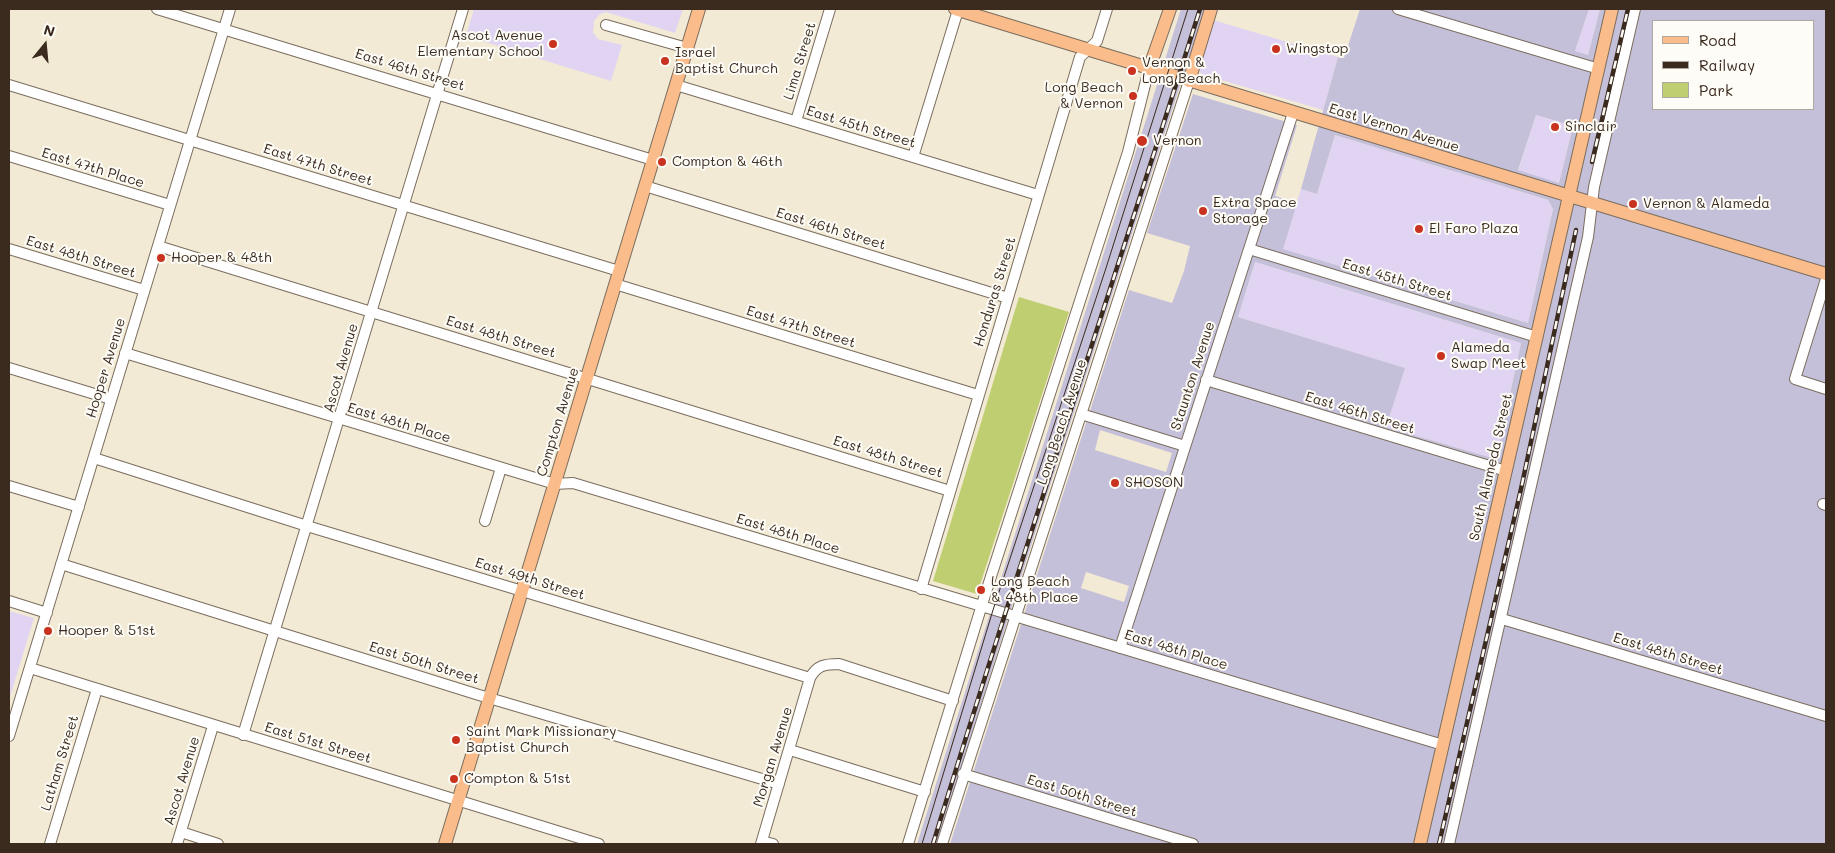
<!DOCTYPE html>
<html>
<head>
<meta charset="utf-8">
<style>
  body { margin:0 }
  #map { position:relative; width:1835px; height:853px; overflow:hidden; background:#f2ead4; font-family:Mali,sans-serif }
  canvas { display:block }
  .frame { position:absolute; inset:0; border:10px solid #3b2a1e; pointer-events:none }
  .legend { position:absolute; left:1652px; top:20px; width:162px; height:90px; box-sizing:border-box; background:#fdfcf7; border:1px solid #afa8a0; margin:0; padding:6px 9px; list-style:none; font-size:15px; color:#3b2a1e }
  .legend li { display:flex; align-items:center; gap:10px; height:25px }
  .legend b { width:25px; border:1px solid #afa8a0 }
  .north { position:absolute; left:20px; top:20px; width:50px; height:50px; -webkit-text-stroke:4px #fdfcf7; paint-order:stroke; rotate:17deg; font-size:14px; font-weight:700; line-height:20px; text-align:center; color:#3b2a1e }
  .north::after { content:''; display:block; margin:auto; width:18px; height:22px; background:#3b2a1e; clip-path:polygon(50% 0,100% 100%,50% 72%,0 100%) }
</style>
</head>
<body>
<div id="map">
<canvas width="1835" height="853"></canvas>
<div class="frame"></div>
<ul class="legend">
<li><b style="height:6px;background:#f9bc8a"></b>Road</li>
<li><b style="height:6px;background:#3b2a1e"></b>Railway</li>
<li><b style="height:14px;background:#bece70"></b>Park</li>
</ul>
<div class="north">N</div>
</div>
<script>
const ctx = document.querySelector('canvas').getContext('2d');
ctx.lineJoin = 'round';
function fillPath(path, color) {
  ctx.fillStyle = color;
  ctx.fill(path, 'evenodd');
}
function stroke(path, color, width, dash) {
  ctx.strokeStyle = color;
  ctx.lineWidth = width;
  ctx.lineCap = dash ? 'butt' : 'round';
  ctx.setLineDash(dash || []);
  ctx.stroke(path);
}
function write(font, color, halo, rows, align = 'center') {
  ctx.font = font + ' Mali,sans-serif';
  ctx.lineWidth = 4;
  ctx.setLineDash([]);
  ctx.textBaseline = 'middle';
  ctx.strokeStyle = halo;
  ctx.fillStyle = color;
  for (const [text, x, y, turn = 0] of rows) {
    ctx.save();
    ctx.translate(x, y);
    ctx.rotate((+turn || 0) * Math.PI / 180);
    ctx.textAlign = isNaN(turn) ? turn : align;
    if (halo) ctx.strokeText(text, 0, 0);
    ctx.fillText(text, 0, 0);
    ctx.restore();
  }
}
const built = new Path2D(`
  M 474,9 L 683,9 L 675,33 L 606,12 L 600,14 L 594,21 L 593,32 L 598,39 L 622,45 L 611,81 L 466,36 Z
  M 1589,9 L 1600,9 L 1588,55 L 1575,51 Z
  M 1213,20 L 1338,57 L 1323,110 L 1201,74 L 1198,67 Z
  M 1536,115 L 1573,126 L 1559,183 L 1518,171 Z
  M 1335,135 L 1548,200 L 1553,209 L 1528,323 L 1282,249 L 1301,189 L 1317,194 Z
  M 1255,262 L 1521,343 L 1496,459 L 1386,427 L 1404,368 L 1238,317 Z
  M 9,611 L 34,618 L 9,700 Z`);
const industrial = new Path2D(`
  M 1181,9 L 1205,9 L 1046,498 L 937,844 L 917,844 Z
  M 1360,9 L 1589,9 L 1575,51 L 1588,55 L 1600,9 L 1826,9 L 1826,844 L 950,844 L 1129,290 L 1172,303 L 1184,271 L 1190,246 L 1147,233 L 1193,94 L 1297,125 L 1275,196 L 1297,203 L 1283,249 L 1528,323 L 1553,209 L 1548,200 L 1335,135 L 1317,194 L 1301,189 L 1338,57 L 1344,58 ZM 1654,21 L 1814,21 L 1814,109 L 1654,109 ZM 1536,115 L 1573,126 L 1559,183 L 1518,170 ZM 1255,262 L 1521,343 L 1496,459 L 1386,427 L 1405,368 L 1238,317 ZM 1100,430 L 1172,453 L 1166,472 L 1095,450 ZM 1086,572 L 1129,586 L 1124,602 L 1081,588 Z`);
const green = new Path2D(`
  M 1019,297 L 1069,312 L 977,594 L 933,581 Z`);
const minor = new Path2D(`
  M 157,9 L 653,160
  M 1398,9 L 1599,69
  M 606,25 L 687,48
  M 9,85 L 619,271
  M 676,85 L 1038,195
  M 796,121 L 830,9
  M 9,156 L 170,205
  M 913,157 L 958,10
  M 645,186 L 1008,298
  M 158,246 L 950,491
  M 9,249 L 144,290
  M 1249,249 L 1537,337
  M 1826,279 L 1795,379 L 1826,389
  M 615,284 L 978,395
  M 125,353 L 555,484 L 573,483 L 1443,745
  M 9,368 L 111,399
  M 1206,380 L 1506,471
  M 1081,414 L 1185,446
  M 94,458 L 307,526 L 810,678 C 817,665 825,664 839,664 L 953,701
  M 9,486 L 79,507
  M 1823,504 L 1826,505
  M 485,521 L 501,468
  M 61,564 L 479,695 L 779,784
  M 921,589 L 1080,57 L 1097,41 L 1107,9
  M 9,601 L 47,613
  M 1502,619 L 1826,716
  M 1120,648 L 1293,113
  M 30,668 L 599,844
  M 243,735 L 463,9
  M 9,736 L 230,9
  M 790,750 L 925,792
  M 963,774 L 1193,844
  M 181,832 L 218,844
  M 762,841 L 773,844
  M 50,844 L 97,689
  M 177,844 L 213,726
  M 761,844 L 810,678
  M 908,844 L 985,595 L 1128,152 L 1149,69
  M 942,844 L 1189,81
  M 1449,844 L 1588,237 L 1594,187 L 1635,9`);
const major = new Path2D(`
  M 955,9 L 1826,274
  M 1149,69 L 1170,9
  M 1189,81 L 1211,9
  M 445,844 L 699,9
  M 1420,844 L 1612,9`);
const tram = new Path2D(`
  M 922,844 L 993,610 L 1106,268 L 1188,9`);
const rail = new Path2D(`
  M 1592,162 L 1628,9
  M 933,844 C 1018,565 1112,288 1200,9
  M 1439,844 L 1521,489 L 1576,230`);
const markers = [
  [553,44,5,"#c8321e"],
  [1276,49,5,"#c8321e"],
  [665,61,5,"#c8321e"],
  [1132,71,5,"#c8321e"],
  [1133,96,5,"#c8321e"],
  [1555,127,5,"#c8321e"],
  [1142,141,6,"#c8321e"],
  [662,162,5,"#c8321e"],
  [1633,204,5,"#c8321e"],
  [1203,211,5,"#c8321e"],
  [1419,229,5,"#c8321e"],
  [161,258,5,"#c8321e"],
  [1441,356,5,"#c8321e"],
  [1115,483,5,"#c8321e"],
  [981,590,5,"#c8321e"],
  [48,631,5,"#c8321e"],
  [456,740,5,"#c8321e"],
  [454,779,5,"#c8321e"]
];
const poiNames = [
  ["Ascot Avenue",543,36,"right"],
  ["Elementary School",543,52,"right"],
  ["Wingstop",1286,49],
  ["Israel",675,53],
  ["Baptist Church",675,69],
  ["Vernon &",1142,63],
  ["Long Beach",1142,79],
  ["Long Beach",1123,88,"right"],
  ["& Vernon",1123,104,"right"],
  ["Sinclair",1565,127],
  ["Vernon",1153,141],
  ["Compton & 46th",672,162],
  ["Extra Space",1213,203],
  ["Storage",1213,219],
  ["Vernon & Alameda",1643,204],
  ["El Faro Plaza",1429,229],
  ["Hooper & 48th",171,258],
  ["Alameda",1451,348],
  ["Swap Meet",1451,364],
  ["SHOSON",1125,483],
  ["Long Beach",991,582],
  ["& 48th Place",991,598],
  ["Hooper & 51st",58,631],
  ["Saint Mark Missionary",466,732],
  ["Baptist Church",466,748],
  ["Compton & 51st",464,779]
];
const streetNames = [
  ["Lima Street",800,61,-73],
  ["East 46th Street",410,70,17],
  ["East 45th Street",861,127,17],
  ["East Vernon Avenue",1394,128,17],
  ["East 47th Street",318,165,17],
  ["East 47th Place",93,168,17],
  ["East 46th Street",831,229,17],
  ["East 48th Street",81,257,17],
  ["East 45th Street",1397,280,17],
  ["Honduras Street",995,292,-73],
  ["East 47th Street",801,327,17],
  ["East 48th Street",501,337,17],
  ["Hooper Avenue",106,368,-73],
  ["Ascot Avenue",341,368,-74],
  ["Staunton Avenue",1193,376,-72],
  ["East 46th Street",1360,413,17],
  ["Compton Avenue",558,422,-73],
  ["Long Beach Avenue",1062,422,-72],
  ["East 48th Place",399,423,17],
  ["East 48th Street",888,457,17],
  ["South Alameda Street",1491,467,-77],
  ["East 48th Place",788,534,17],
  ["East 49th Street",530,579,17],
  ["East 48th Place",1176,650,17],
  ["East 48th Street",1668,654,17],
  ["East 50th Street",424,663,17],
  ["East 51st Street",318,743,17],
  ["Morgan Avenue",773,757,-73],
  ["Latham Street",60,763,-73],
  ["Ascot Avenue",182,781,-73],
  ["East 50th Street",1082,796,17]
];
fillPath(built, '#e1d4f3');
fillPath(industrial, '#c5c0da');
fillPath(green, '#bece70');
stroke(minor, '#7b6d5e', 12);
stroke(major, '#7b6d5e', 14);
stroke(minor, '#fff', 10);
stroke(major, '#f9bc8a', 12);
stroke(tram, '#3b2a1e', 1);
stroke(rail, '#3b2a1e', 4.5);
stroke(rail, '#fdfcf7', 2.5, [8]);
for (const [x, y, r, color] of markers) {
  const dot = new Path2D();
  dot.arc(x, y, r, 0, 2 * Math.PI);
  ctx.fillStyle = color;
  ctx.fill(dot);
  stroke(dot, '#fdfcf7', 2);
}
write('14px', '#3b2a1e', '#fdfcf7', poiNames, 'left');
write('14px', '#3b2a1e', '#fdfcf7', streetNames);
</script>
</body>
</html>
